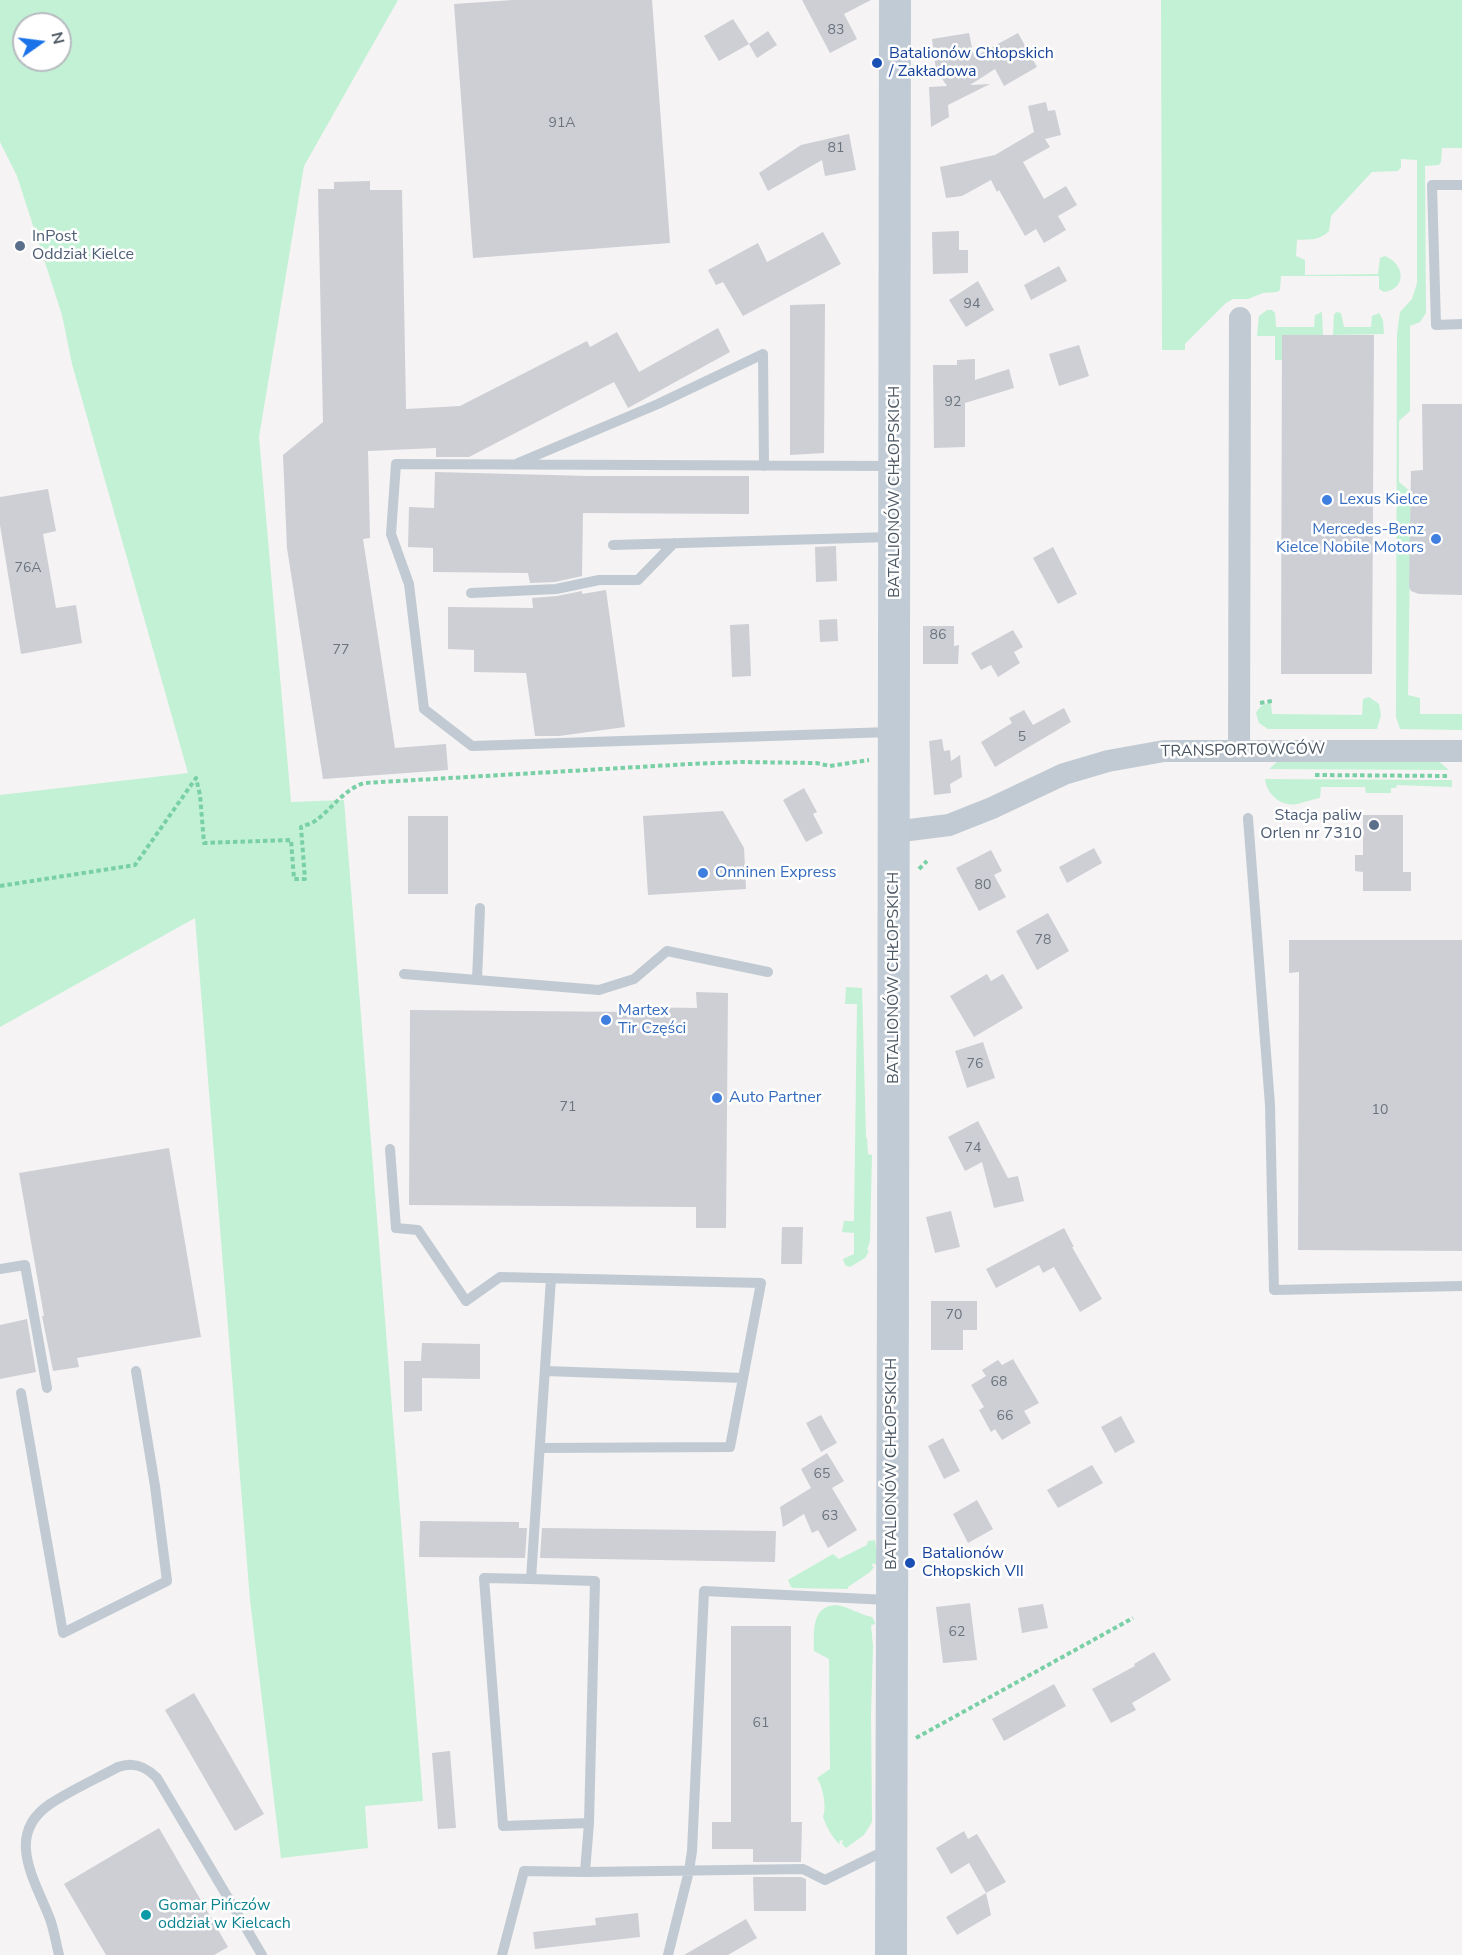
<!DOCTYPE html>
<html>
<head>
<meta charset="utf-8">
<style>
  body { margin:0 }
  #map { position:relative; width:1462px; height:1955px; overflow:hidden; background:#f5f3f3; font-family:"Nunito Sans",sans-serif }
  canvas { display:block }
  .north { position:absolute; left:12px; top:12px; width:60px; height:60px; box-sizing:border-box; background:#fff; border:2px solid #b7bbc0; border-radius:50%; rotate:76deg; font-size:16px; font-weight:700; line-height:24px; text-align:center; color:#4a5661 }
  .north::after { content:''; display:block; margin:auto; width:21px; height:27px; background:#1a73e8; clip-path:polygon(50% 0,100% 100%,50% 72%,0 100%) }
</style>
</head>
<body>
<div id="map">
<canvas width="1462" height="1955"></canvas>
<div class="north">N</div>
</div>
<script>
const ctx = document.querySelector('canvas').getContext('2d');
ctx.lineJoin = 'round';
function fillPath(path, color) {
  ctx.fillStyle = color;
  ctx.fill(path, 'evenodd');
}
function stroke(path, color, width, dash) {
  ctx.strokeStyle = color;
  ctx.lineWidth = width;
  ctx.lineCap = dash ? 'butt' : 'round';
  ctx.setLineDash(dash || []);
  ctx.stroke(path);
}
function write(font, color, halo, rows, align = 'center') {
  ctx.font = font + ' "Nunito Sans",sans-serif';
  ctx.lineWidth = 5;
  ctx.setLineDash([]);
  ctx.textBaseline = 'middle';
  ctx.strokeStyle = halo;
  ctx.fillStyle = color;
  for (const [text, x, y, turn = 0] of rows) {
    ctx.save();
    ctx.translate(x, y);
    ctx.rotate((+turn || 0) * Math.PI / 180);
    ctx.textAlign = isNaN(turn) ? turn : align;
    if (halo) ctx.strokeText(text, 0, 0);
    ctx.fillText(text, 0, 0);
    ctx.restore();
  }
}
const green = new Path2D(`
  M 0,0 L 398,0 L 304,166 L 259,437 L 291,802 L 344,800 L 423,1801 L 365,1806 L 368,1848 L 281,1858 L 250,1600 L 195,918 L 0,1027 L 0,795 L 188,773 L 72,364 L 62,315 L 17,176 L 0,142 ZM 24,24 L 60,24 L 60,60 L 24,60 Z
  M 1161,0 L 1462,0 L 1462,148 L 1442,148 L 1441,162 L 1439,165 L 1425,166 L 1426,313 L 1420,322 L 1410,326 L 1410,411 L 1399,421 L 1399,482 L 1411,492 L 1408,695 L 1420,698 L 1420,714 L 1462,714 L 1462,730 L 1400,729 L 1396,717 L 1397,334 L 1400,312 L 1412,299 L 1417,283 L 1417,160 L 1401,159 L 1401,167 L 1398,171 L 1372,172 L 1331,216 L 1329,231 C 1319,241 1310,239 1297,240 L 1296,256 L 1305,260 L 1305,275 L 1378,274 L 1380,258 L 1385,256 C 1405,264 1407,289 1384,292 L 1379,289 L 1379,276 L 1281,276 L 1280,290 L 1277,292 L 1263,293 L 1248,299 L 1233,299 L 1226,303 L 1185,344 L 1185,350 L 1162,350 Z
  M 1267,310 L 1272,310 L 1275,313 L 1276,327 L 1314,327 L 1315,315 L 1322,312 L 1323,335 L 1282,360 L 1275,360 L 1275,336 L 1257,336 L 1259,316 Z
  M 1336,312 L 1341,313 L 1344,327 L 1371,327 L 1372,316 L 1379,313 L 1383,320 L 1384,334 L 1333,335 L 1334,315 Z
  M 1369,697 L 1379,704 L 1381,715 L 1377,729 L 1268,729 L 1259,723 L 1256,713 C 1260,706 1263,704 1271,703 L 1272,714 L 1362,715 L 1363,699 Z
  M 1437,760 L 1449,770 L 1269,769 L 1278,761 Z
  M 1265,779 L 1452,780 L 1452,787 L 1397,785 L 1396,788 L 1391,788 L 1391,793 L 1366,793 L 1365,787 L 1321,787 L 1320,798 C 1313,799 1308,801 1301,803 C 1284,809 1267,796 1265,779 Z
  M 846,987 L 862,988 L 866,1137 L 867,1138 L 868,1154 L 872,1155 L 870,1241 L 867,1250 L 869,1251 L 865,1258 L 850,1267 L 845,1265 L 843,1259 L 854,1254 L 854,1233 L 842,1232 L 844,1221 L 854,1221 L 857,1004 L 845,1004 Z
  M 875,1540 L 876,1547 L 879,1550 L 878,1564 L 876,1565 L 873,1563 L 872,1566 L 874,1567 L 870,1572 L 848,1587 L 848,1589 L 794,1588 L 791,1587 L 788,1580 L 833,1554 L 839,1559 L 867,1545 L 868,1541 Z
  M 836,1605 C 849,1607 859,1614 872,1617 L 875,1622 L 875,1624 L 871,1625 L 873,1646 L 871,1715 L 872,1822 L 864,1835 L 846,1848 L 842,1844 L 843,1840 L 839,1841 L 840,1845 C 832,1837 827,1828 823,1817 C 827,1807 823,1787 817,1778 L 830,1769 L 829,1659 L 814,1651 C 814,1632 811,1606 836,1605 Z`);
const building = new Path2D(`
  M 513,0 L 652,0 L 670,243 L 473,258 L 454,4 Z
  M 802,0 L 871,0 L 844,14 L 857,39 L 830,53 Z
  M 733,19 L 749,44 L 719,61 L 704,36 Z
  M 768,31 L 777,45 L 757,58 L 749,44 Z
  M 969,33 L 974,57 L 1018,33 L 1037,67 L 1004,86 L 995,69 L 970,85 L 990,84 L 948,105 L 949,117 L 931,127 L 929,87 L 947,86 L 936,70 L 932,39 Z
  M 1046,102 L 1048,111 L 1055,110 L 1061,135 L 1045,139 L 1050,147 L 1023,162 L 1044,199 L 1066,186 L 1077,205 L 1058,216 L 1066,230 L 1044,243 L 1036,229 L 1025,236 L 999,190 L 997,192 L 991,180 L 962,196 L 946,198 L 940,167 L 995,155 L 1034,132 L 1028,106 Z
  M 849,134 L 856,170 L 825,176 L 822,160 L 768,191 L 759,173 L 801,145 Z
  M 370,181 L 370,190 L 402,190 L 406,409 L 460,406 L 587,341 L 590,347 L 617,332 L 639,372 L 718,328 L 730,352 L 628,408 L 614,382 L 469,457 L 436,457 L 436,448 L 368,451 L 370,538 L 363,539 L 395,748 L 446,744 L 448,770 L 323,779 L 287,548 L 283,455 L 323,422 L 318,189 L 334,189 L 334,182 Z
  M 959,231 L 959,250 L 968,250 L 968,273 L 933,274 L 932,232 Z
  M 823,232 L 841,264 L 743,316 L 723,282 L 716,285 L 708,270 L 758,243 L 767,262 Z
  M 1059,266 L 1067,281 L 1031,300 L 1024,285 Z
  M 978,281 L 994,310 L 966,327 L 949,300 Z
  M 825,304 L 824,453 L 790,455 L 790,305 Z
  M 1282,335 L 1374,335 L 1372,674 L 1281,674 Z
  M 1079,345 L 1089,376 L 1059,386 L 1049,354 Z
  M 975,359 L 975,380 L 1009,369 L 1014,388 L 965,403 L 965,447 L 934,448 L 933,365 L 957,365 L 957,360 Z
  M 1422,404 L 1462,404 L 1462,595 L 1419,594 L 1411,591 L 1409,587 L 1411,471 L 1423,470 Z
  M 435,472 L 589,476 L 749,476 L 749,514 L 583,513 L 582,576 L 555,582 L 530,583 L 528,573 L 433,572 L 433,548 L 408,547 L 409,507 L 434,508 Z
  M 48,489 L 56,531 L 43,534 L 56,608 L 76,605 L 82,643 L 21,654 L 0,525 L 0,497 Z
  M 836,546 L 837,581 L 816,582 L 815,547 Z
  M 1053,547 L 1077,594 L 1058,604 L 1033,558 Z
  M 606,590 L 625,727 L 559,736 L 535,736 L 526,673 L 474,672 L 474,650 L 448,649 L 448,607 L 533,608 L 532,598 L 557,596 L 582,591 L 582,594 Z
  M 837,619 L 838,641 L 820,642 L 819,620 Z
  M 749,624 L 751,676 L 732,677 L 730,625 Z
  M 923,626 L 954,626 L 954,646 L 959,645 L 958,664 L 923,664 Z
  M 1013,630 L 1023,647 L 1014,652 L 1020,663 L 998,677 L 991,665 L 981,670 L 971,653 Z
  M 1064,708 L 1071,722 L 995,767 L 981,742 L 1012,723 L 1009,718 L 1024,710 L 1033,725 Z
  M 942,739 L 944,751 L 950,750 L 951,761 L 960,755 L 962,777 L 950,784 L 951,793 L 934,795 L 929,741 Z
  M 804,788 L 817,812 L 813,814 L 823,833 L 806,842 L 783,800 Z
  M 723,811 L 744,848 L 746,889 L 648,895 L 643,816 Z
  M 1363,815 L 1403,815 L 1403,872 L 1411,872 L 1411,891 L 1363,891 L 1363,872 L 1355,871 L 1355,855 L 1363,855 Z
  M 408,816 L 448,816 L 448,894 L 408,894 Z
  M 1094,848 L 1102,863 L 1067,883 L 1059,867 Z
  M 991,850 L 1002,871 L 994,875 L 1006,897 L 979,911 L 956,868 Z
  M 1048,913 L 1069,951 L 1037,970 L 1016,931 Z
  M 1289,940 L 1462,940 L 1462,1251 L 1298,1250 L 1299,972 L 1289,973 Z
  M 987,974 L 991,981 L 1003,974 L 1023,1008 L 974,1037 L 950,996 Z
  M 696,992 L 728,993 L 726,1228 L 696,1228 L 696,1207 L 409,1205 L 410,1010 L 632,1012 L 632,1007 L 697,1008 Z
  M 983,1042 L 995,1078 L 967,1088 L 955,1051 Z
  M 978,1121 L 1008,1178 L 1018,1176 L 1024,1201 L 994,1208 L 982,1162 L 965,1171 L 948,1137 Z
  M 169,1148 L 201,1337 L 77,1358 L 79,1367 L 53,1371 L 42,1316 L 44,1316 L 19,1173 Z
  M 951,1211 L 960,1247 L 935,1253 L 926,1217 Z
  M 782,1227 L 803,1227 L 802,1264 L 781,1264 Z
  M 1064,1228 L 1074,1247 L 1072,1247 L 1102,1299 L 1080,1312 L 1054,1267 L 1043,1273 L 1039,1265 L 996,1288 L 986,1269 Z
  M 931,1301 L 977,1301 L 977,1330 L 963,1330 L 963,1350 L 931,1350 Z
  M 27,1319 L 36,1372 L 0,1379 L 0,1325 Z
  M 422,1343 L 480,1344 L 480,1379 L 422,1378 L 422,1411 L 404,1412 L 404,1361 L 421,1361 Z
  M 1013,1359 L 1039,1403 L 1024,1411 L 1031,1423 L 1002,1440 L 995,1429 L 991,1432 L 979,1410 L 984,1407 L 971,1385 L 986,1376 L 982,1370 L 998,1360 L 1002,1365 Z
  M 821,1415 L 837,1443 L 821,1452 L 806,1423 Z
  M 1121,1416 L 1135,1442 L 1115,1453 L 1101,1427 Z
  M 943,1438 L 960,1471 L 944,1479 L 928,1446 Z
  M 827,1453 L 844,1481 L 832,1488 L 857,1530 L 828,1548 L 818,1530 L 812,1533 L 804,1514 L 783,1527 L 780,1507 L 811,1488 L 801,1469 Z
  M 1092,1465 L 1103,1483 L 1058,1508 L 1047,1490 Z
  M 977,1500 L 993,1529 L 968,1543 L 953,1514 Z
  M 420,1521 L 519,1522 L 519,1528 L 527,1528 L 525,1558 L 419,1557 Z
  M 542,1528 L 776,1531 L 775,1562 L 540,1558 Z
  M 970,1603 L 977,1660 L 943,1663 L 936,1607 Z
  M 1043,1604 L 1048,1628 L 1022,1633 L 1018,1608 Z
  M 731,1626 L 791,1626 L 791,1822 L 802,1822 L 801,1862 L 753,1862 L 753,1849 L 712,1849 L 712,1822 L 731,1822 Z
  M 1154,1652 L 1171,1680 L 1132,1703 L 1136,1710 L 1111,1723 L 1092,1689 L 1135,1666 L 1134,1664 Z
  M 1054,1684 L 1066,1706 L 1004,1741 L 992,1719 Z
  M 194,1693 L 264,1814 L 235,1831 L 165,1710 Z
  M 450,1751 L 456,1828 L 438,1829 L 432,1753 Z
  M 159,1828 L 228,1947 L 214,1955 L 106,1955 L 64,1884 Z
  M 964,1831 L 968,1839 L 977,1834 L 1006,1882 L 986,1893 L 969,1863 L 951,1874 L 936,1848 Z
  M 753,1877 L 801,1877 L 806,1879 L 806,1911 L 754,1911 Z
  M 986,1893 L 991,1915 L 957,1935 L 946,1917 Z
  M 638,1913 L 640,1937 L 535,1949 L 533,1932 L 596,1925 L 595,1918 Z
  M 746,1919 L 757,1938 L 728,1955 L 684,1955 Z`);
const path = new Path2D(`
  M 1260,703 L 1272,701
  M 1315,775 L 1449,776
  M 919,869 L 927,861
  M 0,886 L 135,865 L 196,778 L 200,795 L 204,843 L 291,840 L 294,879 L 305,879 L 301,827 C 305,825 311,824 315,821 C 332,809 343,790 364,783 L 690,764 L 742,762 L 816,763 L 830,766 L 869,760
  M 916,1738 L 1133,1618`);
const lane = new Path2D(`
  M 1462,185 L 1432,185 L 1436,325 L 1462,324
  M 518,463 L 658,404 L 763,354 L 764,466
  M 613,545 L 891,537
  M 471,593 L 556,589 L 599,580 L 638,580 L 674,543
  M 890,732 L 472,746 L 424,709 L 409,584 L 391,534 L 396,464 L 892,466
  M 1248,818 L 1270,1105 L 1274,1290 L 1462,1286
  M 404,974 L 599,990 L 634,979 L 667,951 L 768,972
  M 477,980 L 480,908
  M 390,1149 L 396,1228 L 418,1230 L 466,1301 L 500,1277 L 761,1283 L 730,1447 L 540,1448
  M 0,1269 L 25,1265 L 47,1388
  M 545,1371 L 743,1378
  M 21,1393 L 63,1633 L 167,1581 L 155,1486 L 136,1371
  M 531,1579 L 484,1578 L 503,1826 L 589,1823 L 595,1581 L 531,1579 L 551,1278
  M 589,1823 L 585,1872 L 803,1869 L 825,1880 L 876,1855 L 888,1854
  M 59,1955 C 56,1943 54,1930 50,1919 C 35,1880 4,1835 50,1804 C 71,1790 96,1779 118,1767 C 134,1761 146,1767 157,1778 L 262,1955
  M 502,1955 L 524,1871 L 585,1872
  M 668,1955 L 689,1871 L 692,1851 L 704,1591 L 888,1600`);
const street = new Path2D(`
  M 1239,750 L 1240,318
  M 894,832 L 949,825 L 992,808 L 1064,774 L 1108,761 L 1164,751 L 1462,751`);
const secondary = new Path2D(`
  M 891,1955 L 893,1288 L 895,0`);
const markers = [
  [877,63,6,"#1a4fb4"],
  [20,246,6,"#5c6f8a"],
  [1327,500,6,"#3f7fe0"],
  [1436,539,6,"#3f7fe0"],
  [1374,825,6,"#5c6f8a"],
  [703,873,6,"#3f7fe0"],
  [606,1020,6,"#3f7fe0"],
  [717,1098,6,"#3f7fe0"],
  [910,1563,6,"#1a4fb4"],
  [146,1915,6,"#0f9aa8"]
];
const numberNames = [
  ["83",836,31],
  ["91A",562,124],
  ["81",836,149],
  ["94",972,305],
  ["92",953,403],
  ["76A",28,569],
  ["86",938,636],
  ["77",341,651],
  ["5",1022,738],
  ["80",983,886],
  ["78",1043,941],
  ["76",975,1065],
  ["71",568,1108],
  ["10",1380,1111],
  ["74",973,1149],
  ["70",954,1316],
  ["68",999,1383],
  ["66",1005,1417],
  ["65",822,1475],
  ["63",830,1517],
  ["62",957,1633],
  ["61",761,1724]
];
const transitNames = [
  ["Batalionów Chłopskich",889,54],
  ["/ Zakładowa",889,72],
  ["Batalionów",922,1554],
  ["Chłopskich VII",922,1572]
];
const serviceNames = [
  ["InPost",32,237],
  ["Oddział Kielce",32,255],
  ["Stacja paliw",1362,816,"right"],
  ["Orlen nr 7310",1362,834,"right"]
];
const streetNames = [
  ["BATALIONÓW CHŁOPSKICH",895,492,-90],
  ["TRANSPORTOWCÓW",1243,751,-1],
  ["BATALIONÓW CHŁOPSKICH",894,978,-90],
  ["BATALIONÓW CHŁOPSKICH",892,1464,-90]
];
const shopNames = [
  ["Lexus Kielce",1339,500],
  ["Mercedes-Benz",1424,530,"right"],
  ["Kielce Nobile Motors",1424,548,"right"],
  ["Onninen Express",715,873],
  ["Martex",618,1011],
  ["Tir Części",618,1029],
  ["Auto Partner",729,1098]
];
const cultureNames = [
  ["Gomar Pińczów",158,1906],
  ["oddział w Kielcach",158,1924]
];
fillPath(green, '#c3f1d5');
fillPath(building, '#cdcfd5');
stroke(path, '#7ad0a6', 4, [4.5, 3]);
stroke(lane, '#c1cad2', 10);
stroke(street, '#c1cad2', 22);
stroke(secondary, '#c1cbd6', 32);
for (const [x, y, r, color] of markers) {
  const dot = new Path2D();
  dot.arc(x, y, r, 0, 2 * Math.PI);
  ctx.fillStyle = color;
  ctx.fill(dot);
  stroke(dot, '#fff', 2);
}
write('14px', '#6b747e', null, numberNames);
write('16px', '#164399', '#fff', transitNames, 'left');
write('16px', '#4e5e75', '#fff', serviceNames, 'left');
write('16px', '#4a5661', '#fff', streetNames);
write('16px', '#366cbe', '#fff', shopNames, 'left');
write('16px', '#0d838f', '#fff', cultureNames, 'left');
</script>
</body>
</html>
